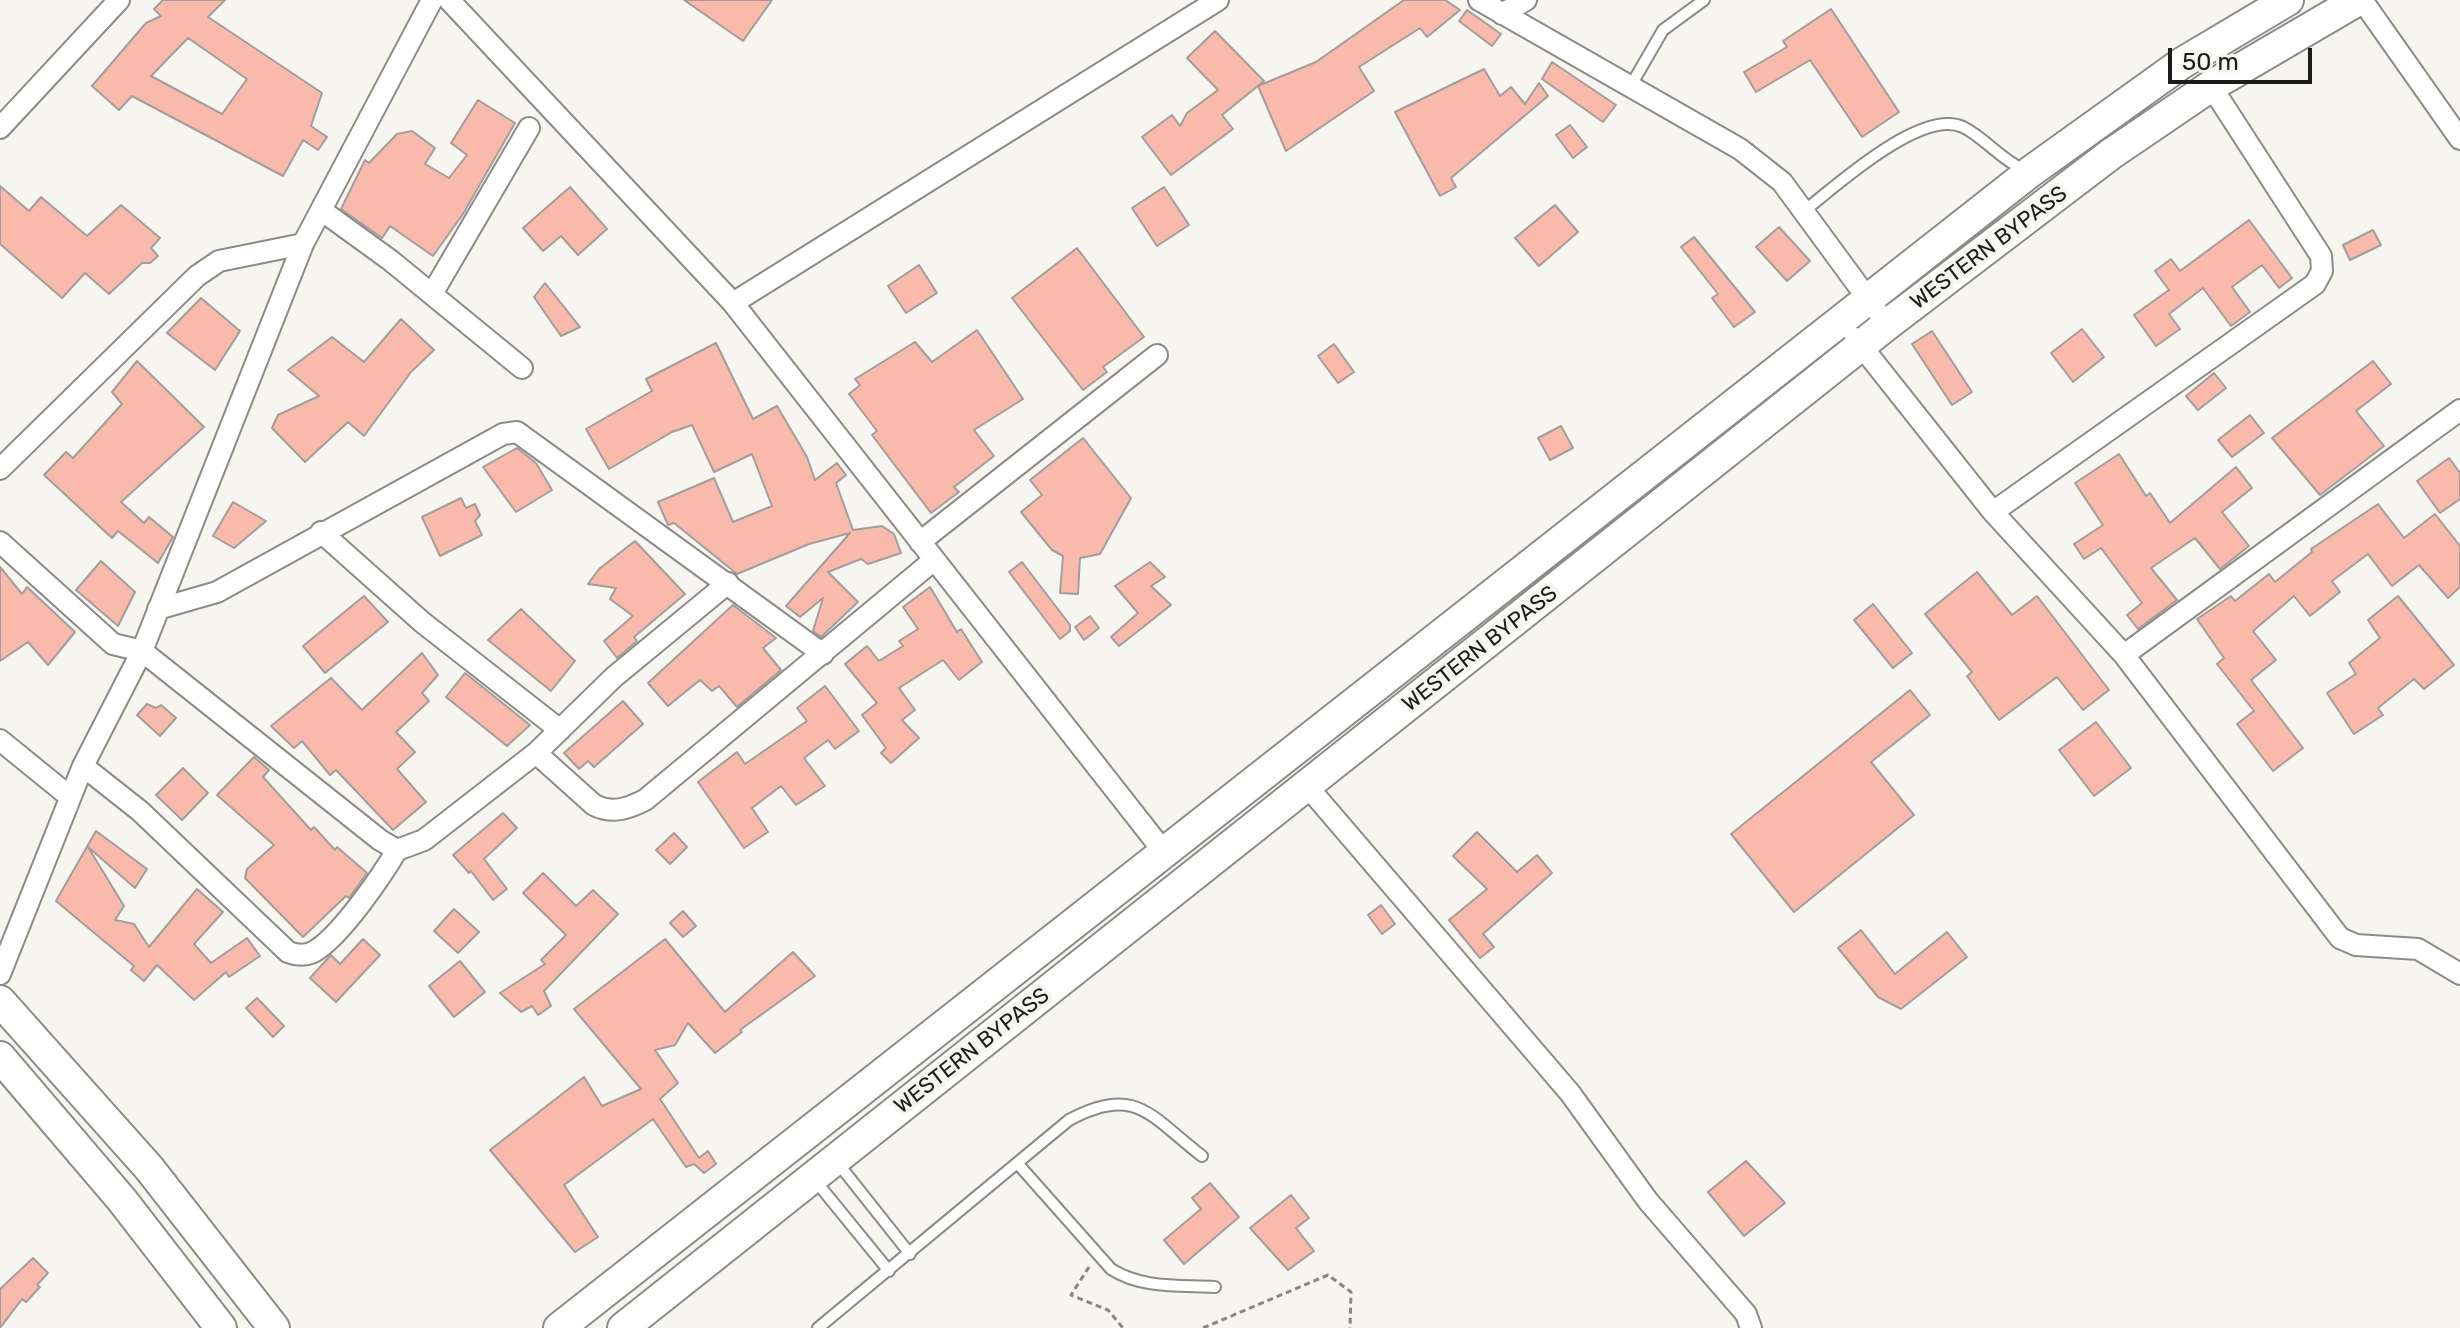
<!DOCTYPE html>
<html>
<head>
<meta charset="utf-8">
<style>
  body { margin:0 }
  #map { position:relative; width:2460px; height:1328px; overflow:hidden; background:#f7f5f0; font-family:Rubik,sans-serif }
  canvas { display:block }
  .scale { position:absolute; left:2168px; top:48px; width:144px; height:36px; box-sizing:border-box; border:4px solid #1c1c1a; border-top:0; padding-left:10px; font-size:24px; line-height:28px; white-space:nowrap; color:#1c1c1a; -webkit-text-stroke:6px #f7f5f0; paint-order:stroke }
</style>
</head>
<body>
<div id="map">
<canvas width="2460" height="1328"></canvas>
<div class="scale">50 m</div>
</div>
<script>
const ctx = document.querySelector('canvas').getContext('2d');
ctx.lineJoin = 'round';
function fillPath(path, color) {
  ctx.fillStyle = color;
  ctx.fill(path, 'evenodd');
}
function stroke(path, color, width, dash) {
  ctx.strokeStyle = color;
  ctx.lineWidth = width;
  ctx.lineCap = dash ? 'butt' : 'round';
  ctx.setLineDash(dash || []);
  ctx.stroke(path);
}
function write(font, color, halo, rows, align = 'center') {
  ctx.font = font + ' Rubik,sans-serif';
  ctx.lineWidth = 8;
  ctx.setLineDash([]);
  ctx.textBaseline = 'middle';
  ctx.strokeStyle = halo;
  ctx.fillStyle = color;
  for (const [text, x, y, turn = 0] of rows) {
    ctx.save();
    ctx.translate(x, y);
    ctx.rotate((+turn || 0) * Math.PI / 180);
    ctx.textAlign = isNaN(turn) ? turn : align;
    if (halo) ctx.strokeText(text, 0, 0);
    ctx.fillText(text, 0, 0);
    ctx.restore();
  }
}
const building = new Path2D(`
  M 163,0 L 225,0 L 208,17 L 322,93 L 311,126 L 327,137 L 318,150 L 303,140 L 283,176 L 132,96 L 119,110 L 92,86 L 146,23 L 161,16 L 154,9 ZM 188,38 L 247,79 L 222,114 L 151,76 Z
  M 684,0 L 772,0 L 743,41 Z
  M 1404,0 L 1445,0 L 1460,10 L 1427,37 L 1420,28 L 1359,67 L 1374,91 L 1286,151 L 1258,86 L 1316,62 Z
  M 1831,9 L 1899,112 L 1862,137 L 1810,60 L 1756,92 L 1744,72 L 1787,47 L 1783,41 Z
  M 1467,10 L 1501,34 L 1492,46 L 1459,21 Z
  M 1215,31 L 1264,81 L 1222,115 L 1233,129 L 1171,175 L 1142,137 L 1172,115 L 1180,126 L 1187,113 L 1218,90 L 1187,58 Z
  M 1552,62 L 1616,105 L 1603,122 L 1542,79 Z
  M 1484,69 L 1500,96 L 1511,87 L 1525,104 L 1539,83 L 1548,96 L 1451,178 L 1456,187 L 1440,196 L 1395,112 Z
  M 478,100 L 515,123 L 463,214 L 433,256 L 390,226 L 382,238 L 341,209 L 365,160 L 369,163 L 397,134 L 412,131 L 435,148 L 425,164 L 449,178 L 467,155 L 451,143 Z
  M 1570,125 L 1587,147 L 1573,158 L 1556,135 Z
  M 0,186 L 29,211 L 41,197 L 87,236 L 121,205 L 160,238 L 151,248 L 158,256 L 150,263 L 142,263 L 109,294 L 85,273 L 62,298 L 0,244 Z
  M 570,187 L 607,229 L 578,255 L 561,236 L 543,251 L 523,228 Z
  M 1164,187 L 1189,225 L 1157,246 L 1132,208 Z
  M 1555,205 L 1578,232 L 1539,266 L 1515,238 Z
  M 2249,220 L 2292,278 L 2279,288 L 2262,265 L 2232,287 L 2250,312 L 2231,326 L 2203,288 L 2169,314 L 2180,329 L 2156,346 L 2134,315 L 2169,290 L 2155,271 L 2171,259 L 2180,271 Z
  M 1779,227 L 1810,261 L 1787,281 L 1756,247 Z
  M 2373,230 L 2381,245 L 2350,260 L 2343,245 Z
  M 1694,237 L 1755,312 L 1734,327 L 1712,298 L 1718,294 L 1681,247 Z
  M 1077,248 L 1144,337 L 1103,367 L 1107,372 L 1083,390 L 1012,298 Z
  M 919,265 L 937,293 L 906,313 L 888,286 Z
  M 545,283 L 580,327 L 561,336 L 534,297 Z
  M 201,298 L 240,331 L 215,370 L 167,333 Z
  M 401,319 L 434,350 L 411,372 L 364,436 L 348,422 L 305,462 L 272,428 L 278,415 L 319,396 L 288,370 L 332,337 L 364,362 Z
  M 2082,329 L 2104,357 L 2073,382 L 2051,353 Z
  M 977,330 L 1023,399 L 974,430 L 994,456 L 954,487 L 959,492 L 931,513 L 872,435 L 877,431 L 849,394 L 860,385 L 855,379 L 915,342 L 932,362 Z
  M 1932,331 L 1972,392 L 1952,405 L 1912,344 Z
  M 716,343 L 753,419 L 777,406 L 807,457 L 815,480 L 837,463 L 846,475 L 836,483 L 853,530 L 882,526 L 894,534 L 901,553 L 868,564 L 861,559 L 828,572 L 858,602 L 821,637 L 813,631 L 823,598 L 800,617 L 786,606 L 850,533 L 809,544 L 737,574 L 674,523 L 668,525 L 658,502 L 714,478 L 733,522 L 772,506 L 752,454 L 714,472 L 692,425 L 672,432 L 609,469 L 586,429 L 652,391 L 646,379 Z
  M 1334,344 L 1354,372 L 1338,383 L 1318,356 Z
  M 137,361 L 204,427 L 121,502 L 144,523 L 149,517 L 173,537 L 158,563 L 118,531 L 112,538 L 44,475 L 66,452 L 73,458 L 122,404 L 112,392 Z
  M 2373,361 L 2391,384 L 2356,411 L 2384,446 L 2320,495 L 2272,438 Z
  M 2214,373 L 2226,388 L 2198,410 L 2186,396 Z
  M 2250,415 L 2264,433 L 2232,457 L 2218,440 Z
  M 1561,426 L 1573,448 L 1550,460 L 1538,438 Z
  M 1083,438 L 1131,498 L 1100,554 L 1080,558 L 1078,594 L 1060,593 L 1063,556 L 1052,550 L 1021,512 L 1042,495 L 1030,480 Z
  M 517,448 L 536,463 L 552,490 L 516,512 L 483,467 Z
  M 2119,454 L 2146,496 L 2150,493 L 2170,523 L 2236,467 L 2252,488 L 2222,512 L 2249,546 L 2220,569 L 2195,538 L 2151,568 L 2177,600 L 2138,629 L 2127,615 L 2142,603 L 2101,548 L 2084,559 L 2074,544 L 2103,525 L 2075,483 Z
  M 2449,458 L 2460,473 L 2460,499 L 2440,513 L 2417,481 Z
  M 461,498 L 466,508 L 475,504 L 480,515 L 475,521 L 482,535 L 440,556 L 422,517 Z
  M 233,502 L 266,521 L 234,548 L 213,536 Z
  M 2378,504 L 2404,538 L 2435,514 L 2460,546 L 2460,587 L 2448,598 L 2419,565 L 2392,586 L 2368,554 L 2332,581 L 2340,592 L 2310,616 L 2294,596 L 2253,631 L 2276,660 L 2251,680 L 2303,748 L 2273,771 L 2237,724 L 2254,711 L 2217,664 L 2224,658 L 2197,619 L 2231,596 L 2235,601 L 2269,574 L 2275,582 L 2312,552 L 2311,549 Z
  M 635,541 L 685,594 L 634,637 L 637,641 L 617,658 L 604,641 L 633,616 L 610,599 L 616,588 L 588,584 L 599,569 Z
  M 101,561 L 135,592 L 118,626 L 76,590 Z
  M 1022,562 L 1070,625 L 1070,631 L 1060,639 L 1009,572 Z
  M 1150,562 L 1165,577 L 1151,586 L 1171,605 L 1119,646 L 1111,637 L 1138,613 L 1115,586 Z
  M 0,567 L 22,594 L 27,587 L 75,632 L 48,665 L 28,642 L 0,661 Z
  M 1977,572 L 2012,615 L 2037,596 L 2109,690 L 2083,710 L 2057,677 L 1999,720 L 1967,676 L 1972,672 L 1925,614 Z
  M 930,587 L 957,632 L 961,629 L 982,662 L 959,680 L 943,660 L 899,688 L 915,710 L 902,720 L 919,738 L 891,763 L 881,753 L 886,748 L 862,715 L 877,703 L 845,664 L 867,646 L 879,661 L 903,646 L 899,641 L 918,629 L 903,607 Z
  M 364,596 L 388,622 L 325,673 L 303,646 Z
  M 2398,596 L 2454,665 L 2424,689 L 2414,679 L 2378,708 L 2383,715 L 2354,734 L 2327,693 L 2356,674 L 2349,663 L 2380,638 L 2368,620 Z
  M 1873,604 L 1912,653 L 1893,668 L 1854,620 Z
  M 733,605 L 776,638 L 763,648 L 781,670 L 737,707 L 719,686 L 712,691 L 700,680 L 668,706 L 648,683 Z
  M 521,609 L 575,661 L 551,691 L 488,640 Z
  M 1090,616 L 1099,628 L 1084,640 L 1075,627 Z
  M 422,653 L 438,675 L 422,693 L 429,701 L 396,732 L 415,752 L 397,769 L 426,802 L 393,830 L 336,770 L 330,775 L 302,741 L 294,748 L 271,726 L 331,678 L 362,710 Z
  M 465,673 L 530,725 L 507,746 L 446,697 Z
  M 825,686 L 859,731 L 835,749 L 828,740 L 804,758 L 825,786 L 796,805 L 781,786 L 752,808 L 768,832 L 744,848 L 698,782 L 737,752 L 745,764 L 807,721 L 797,708 Z
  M 1910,690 L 1930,715 L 1871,762 L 1914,815 L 1794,912 L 1731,834 Z
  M 623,701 L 643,724 L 594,767 L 588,761 L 579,769 L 564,753 Z
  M 147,704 L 156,708 L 161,705 L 176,718 L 160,736 L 137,715 Z
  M 2096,722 L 2131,768 L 2094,796 L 2059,750 Z
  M 254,757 L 269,770 L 263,777 L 311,830 L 314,827 L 335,850 L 337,847 L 367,873 L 349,898 L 346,896 L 303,937 L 245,878 L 247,869 L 274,845 L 217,795 Z
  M 183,768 L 208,793 L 182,820 L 156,795 Z
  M 503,813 L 517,828 L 484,859 L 507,889 L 493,900 L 471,871 L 469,873 L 453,855 Z
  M 96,831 L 147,869 L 135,888 L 88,847 L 124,906 L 115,920 L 134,924 L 149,947 L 197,889 L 223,912 L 194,944 L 211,963 L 247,938 L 260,956 L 229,977 L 226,972 L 194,1000 L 157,965 L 144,981 L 131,970 L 134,966 L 56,901 Z
  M 1477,832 L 1517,872 L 1537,855 L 1552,873 L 1483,934 L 1494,947 L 1480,958 L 1449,920 L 1487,889 L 1453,856 Z
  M 674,833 L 687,847 L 670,864 L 656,850 Z
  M 543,873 L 576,906 L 593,890 L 618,914 L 544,991 L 551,1006 L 538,1015 L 532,1006 L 521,1012 L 500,993 L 545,964 L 541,960 L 566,935 L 523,893 Z
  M 1381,905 L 1395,924 L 1382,934 L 1368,915 Z
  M 454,909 L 479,932 L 458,953 L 434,931 Z
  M 683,911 L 696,926 L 683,937 L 670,923 Z
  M 1861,930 L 1895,974 L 1947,932 L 1967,957 L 1901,1009 L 1878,997 L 1838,948 Z
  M 363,939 L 380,955 L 336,1002 L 310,978 L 331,955 L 340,964 Z
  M 665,939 L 725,1012 L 793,952 L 815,976 L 740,1030 L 742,1032 L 715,1053 L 688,1023 L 675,1045 L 655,1050 L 678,1083 L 660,1099 L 699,1158 L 708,1151 L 716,1164 L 704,1173 L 694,1164 L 686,1167 L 653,1119 L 564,1185 L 598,1237 L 575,1252 L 490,1150 L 584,1077 L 602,1106 L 641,1089 L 574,1009 Z
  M 460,961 L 485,992 L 454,1017 L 429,986 Z
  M 257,998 L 284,1026 L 273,1037 L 246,1008 Z
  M 1746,1161 L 1785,1203 L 1744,1236 L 1708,1192 Z
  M 1210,1183 L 1239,1217 L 1184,1264 L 1164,1240 L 1201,1209 L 1192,1198 Z
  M 1291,1195 L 1309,1218 L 1296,1228 L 1314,1251 L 1288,1270 L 1250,1228 Z
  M 33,1258 L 48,1273 L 37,1285 L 40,1287 L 26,1302 L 22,1299 L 0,1328 L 0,1289 Z`);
const path = new Path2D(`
  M 1089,1267 L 1071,1295 L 1108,1310 L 1123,1328
  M 1203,1328 L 1328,1275 L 1351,1292 L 1350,1328`);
const lane = new Path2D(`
  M 1630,87 L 1663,30 L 1704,0
  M 1804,211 C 1836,186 1921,108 1963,127 C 1985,138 1999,158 2024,170
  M 837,1162 L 910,1254
  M 1018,1164 L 1111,1269 C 1142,1289 1180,1285 1215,1287
  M 814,1179 L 889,1271
  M 818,1328 L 1069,1120 C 1136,1084 1150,1116 1202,1156`);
const street = new Path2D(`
  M 449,0 L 733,303 L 1164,852
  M 1479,0 L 1740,149 L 1782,182 L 1876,310
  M 2362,0 L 2460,139
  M 1502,14 L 1526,0
  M 0,128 L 119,0
  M 321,210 L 390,260 L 522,368
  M 432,294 L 529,128
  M 733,303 L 1218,0
  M 1855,338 L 1993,512 L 2124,655 L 2340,938 L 2356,945 L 2418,949 L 2460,974
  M 0,469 L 197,276 L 219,261 L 303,244
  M 1993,512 L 2315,284 L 2322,271 L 2321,256 L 2211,86
  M 321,532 L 422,622 L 560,730
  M 0,542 L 113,644 L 142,651 L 380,840 L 397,850 L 424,840 L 536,753 L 614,677 L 728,583
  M 920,542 L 1157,355
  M 158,609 L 217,592 L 503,434 L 517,432 L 823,654
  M 2124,655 L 2460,410
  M 0,740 L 70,797
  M 536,753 L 594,805 C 612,814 627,809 645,800 L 934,560
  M 83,766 L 140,811 L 288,952 C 298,956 309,956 318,949 C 343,932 381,877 397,850
  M 1307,786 L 1570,1093 L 1648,1201 L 1746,1314 L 1751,1328
  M 0,974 L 83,766 L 142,651 L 303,244 L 432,0`);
const primary = new Path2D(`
  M 0,1001 L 149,1168 L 274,1328
  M 0,1057 L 122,1200 L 221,1328
  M 559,1328 L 2030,172 L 2182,63 L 2288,0
  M 623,1328 L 1888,324 L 2111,154 L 2211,86 L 2358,0`);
const streetNames = [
  ["WESTERN BYPASS",1989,248,-37],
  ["WESTERN BYPASS",1480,649,-38],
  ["WESTERN BYPASS",972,1051,-38]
];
fillPath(building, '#f9baab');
stroke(building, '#a39e9c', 2);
stroke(lane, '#8d8b87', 14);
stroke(street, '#8d8b87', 24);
stroke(primary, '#8d8b87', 34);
stroke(path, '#888784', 3, [6, 4]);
stroke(lane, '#fff', 10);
stroke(street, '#fff', 20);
stroke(primary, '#fff', 30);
write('22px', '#1c1c1a', '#f7f5f0', streetNames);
</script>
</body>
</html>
